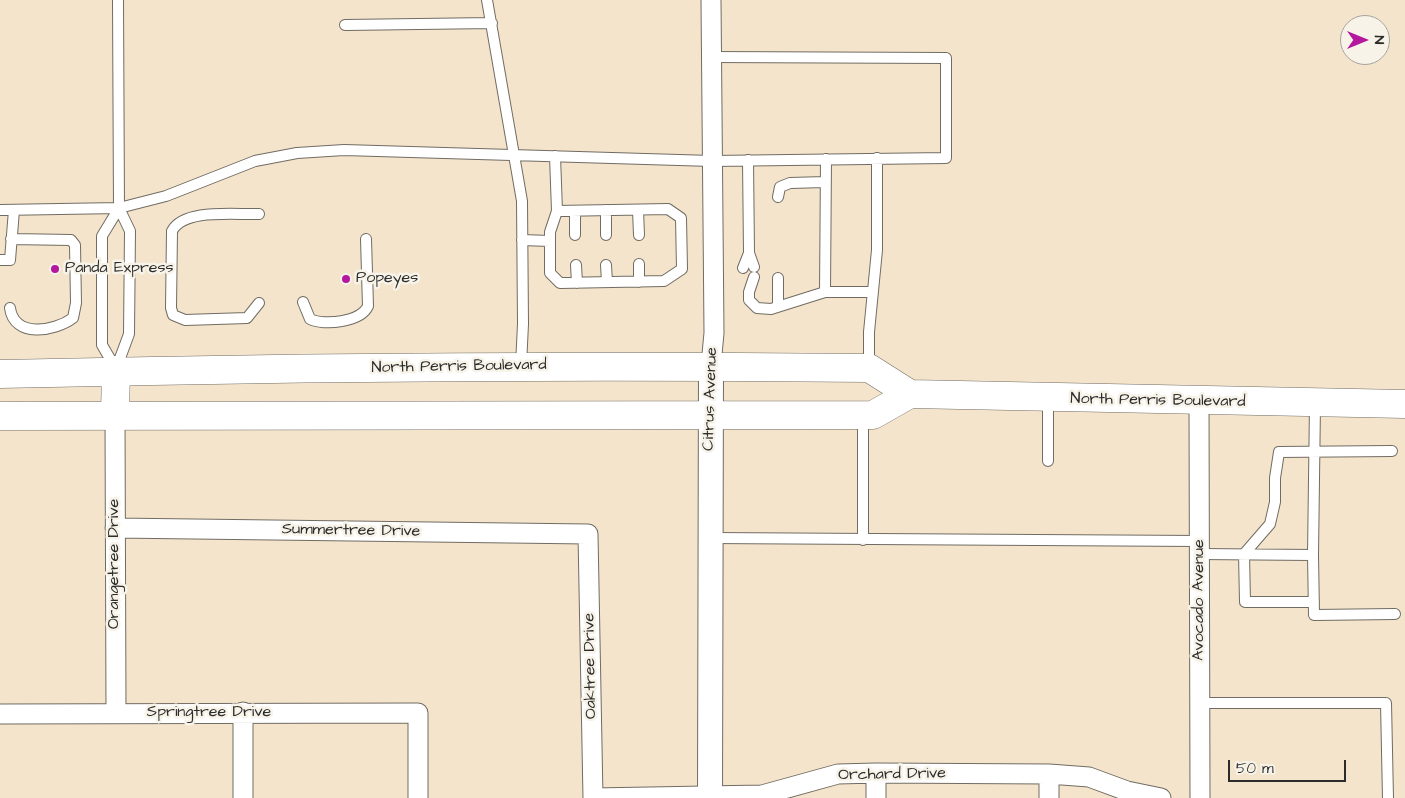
<!DOCTYPE html>
<html>
<head>
<meta charset="utf-8">
<style>
  body { margin:0 }
  #map { position:relative; width:1405px; height:798px; overflow:hidden; background:#f4e4cc; font-family:"Architects Daughter",sans-serif }
  canvas { display:block }
  .north { position:absolute; left:1340px; top:15px; width:50px; height:50px; box-sizing:border-box; background:#f7f3e8; border:1px solid #a5a39c; border-radius:50%; rotate:90deg; font-size:14px; font-weight:700; line-height:20px; text-align:center; color:#2b2b2b }
  .north::after { content:''; display:block; margin:auto; width:18px; height:22px; background:#b5179e; clip-path:polygon(50% 0,100% 100%,50% 72%,0 100%) }
  .scale { position:absolute; left:1228px; top:760px; width:118px; height:22px; box-sizing:border-box; border:2px solid #2b2b2b; border-top:0; padding-left:6px; font-size:15px; line-height:18px; white-space:nowrap; color:#2b2b2b; -webkit-text-stroke:4px #f7f3e8; paint-order:stroke }
</style>
</head>
<body>
<div id="map">
<canvas width="1405" height="798"></canvas>
<div class="north">N</div>
<div class="scale">50 m</div>
</div>
<script>
const ctx = document.querySelector('canvas').getContext('2d');
ctx.lineJoin = 'round';
function stroke(path, color, width, dash) {
  ctx.strokeStyle = color;
  ctx.lineWidth = width;
  ctx.lineCap = dash ? 'butt' : 'round';
  ctx.setLineDash(dash || []);
  ctx.stroke(path);
}
function write(font, color, halo, rows, align = 'center') {
  ctx.font = font + ' "Architects Daughter",sans-serif';
  ctx.lineWidth = 5;
  ctx.setLineDash([]);
  ctx.textBaseline = 'middle';
  ctx.strokeStyle = halo;
  ctx.fillStyle = color;
  for (const [text, x, y, turn = 0] of rows) {
    ctx.save();
    ctx.translate(x, y);
    ctx.rotate((+turn || 0) * Math.PI / 180);
    ctx.textAlign = isNaN(turn) ? turn : align;
    if (halo) ctx.strokeText(text, 0, 0);
    ctx.fillText(text, 0, 0);
    ctx.restore();
  }
}
const service = new Path2D(`
  M 487,0 L 522,201 L 523,324 L 521,365
  M 345,25 L 492,23
  M 555,156 L 557,211 L 550,232 L 550,273 L 560,283 L 664,281 L 682,269 L 681,218 L 668,209 L 557,211
  M 748,160 L 749,253 L 754,267
  M 778,197 L 780,187 L 790,183 L 825,182
  M 0,210 L 119,208 L 166,196 L 255,161 L 297,153 L 344,150 L 712,161 L 946,158 L 946,58 L 711,57
  M 606,210 L 606,235
  M 638,210 L 639,235
  M 575,211 L 575,235
  M 259,214 C 235,215 184,208 172,231 L 171,308 L 173,315 L 185,320 L 247,318 L 259,303
  M 522,240 L 550,241
  M 0,260 L 10,260 L 14,210
  M 639,264 L 639,282
  M 576,265 L 577,283
  M 606,265 L 607,282
  M 743,268 L 749,253
  M 754,277 L 749,292 L 749,300 L 757,308 L 771,309 L 825,292 L 872,292
  M 778,278 L 778,307
  M 825,292 L 826,159
  M 303,302 L 310,319 C 324,326 361,322 368,306 L 366,239
  M 10,308 C 14,338 54,332 73,318 L 76,303 L 75,245 L 71,240 L 11,239
  M 869,367 L 869,332 L 877,250 L 877,158
  M 116,369 L 129,334 L 130,231 L 119,208 L 118,0
  M 116,369 L 102,345 L 102,236 L 119,208
  M 1048,399 L 1048,461
  M 863,416 L 863,540
  M 710,538 L 1199,541
  M 1199,554 L 1313,555 L 1315,404
  M 1313,555 L 1314,615 L 1395,614
  M 1314,602 L 1245,602 L 1244,554 L 1270,524 L 1275,502 L 1275,478 L 1279,452 L 1392,451
  M 1200,703 L 1386,703 L 1388,798`);
const minor = new Path2D(`
  M 711,365 L 714,333 L 711,0
  M 1199,402 L 1200,798
  M 115,415 L 116,713
  M 115,528 L 588,534 L 593,798
  M 0,714 L 418,713 L 418,798
  M 1049,774 L 1049,798
  M 243,798 L 243,712
  M 593,798 L 762,795 L 838,774 L 876,773 L 1049,774 L 1089,777 L 1127,791 L 1161,798
  M 876,798 L 876,773`);
const tertiary = new Path2D(`
  M 710,798 L 711,365`);
const primary = new Path2D(`
  M 0,374 C 290,367 579,365 869,368 L 910,394 L 1405,404
  M 115,415 L 116,370
  M 0,416 L 873,415 L 910,394`);
const markers = [
  [55,269,5,"#b5179e"],
  [346,279,5,"#b5179e"]
];
const poiNames = [
  ["Panda Express",65,269],
  ["Popeyes",356,279]
];
const streetNames = [
  ["North Perris Boulevard",459,367,-1],
  ["Citrus Avenue",711,399,-88],
  ["North Perris Boulevard",1158,401,1],
  ["Summertree Drive",351,531,1],
  ["Orangetree Drive",115,564,-90],
  ["Avocado Avenue",1200,600,-90],
  ["Oaktree Drive",591,666,-91],
  ["Springtree Drive",209,713],
  ["Orchard Drive",892,775,-1]
];
stroke(service, '#716c63', 12);
stroke(minor, '#716c63', 21);
stroke(tertiary, '#716c63', 26);
stroke(primary, '#716c63', 29);
stroke(service, '#fff', 10);
stroke(minor, '#fff', 19);
stroke(tertiary, '#fff', 24);
stroke(primary, '#fff', 28);
for (const [x, y, r, color] of markers) {
  const dot = new Path2D();
  dot.arc(x, y, r, 0, 2 * Math.PI);
  ctx.fillStyle = color;
  ctx.fill(dot);
  stroke(dot, '#f7f3e8', 2);
}
write('16px', '#2b2b2b', '#f7f3e8', poiNames, 'left');
write('16px', '#2b2b2b', '#f7f3e8', streetNames);
</script>
</body>
</html>
